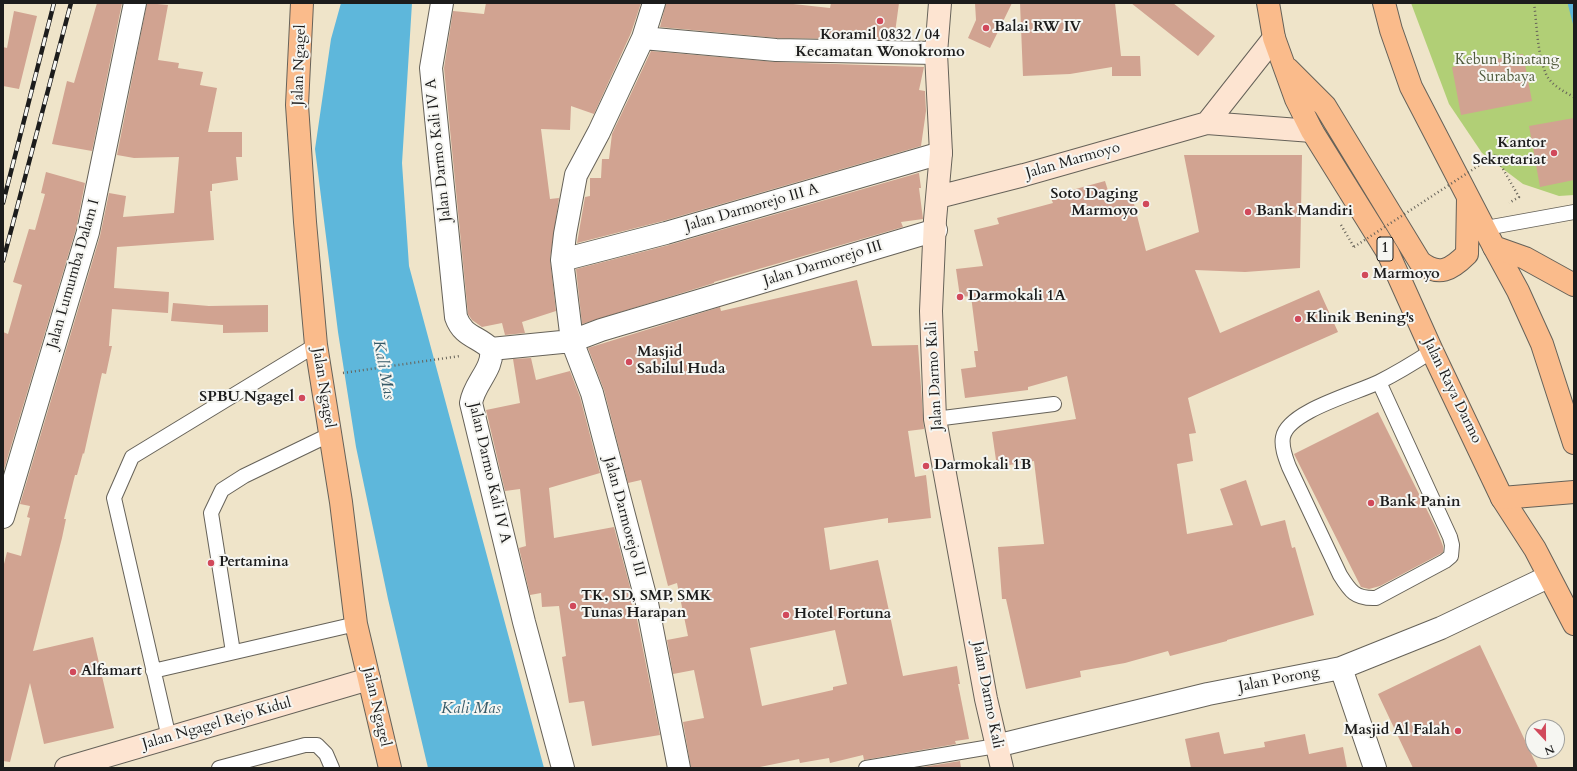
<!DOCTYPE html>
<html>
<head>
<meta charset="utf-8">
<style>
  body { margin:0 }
  #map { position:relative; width:1577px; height:771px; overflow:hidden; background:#efe4c9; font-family:Cardo,serif }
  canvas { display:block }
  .frame { position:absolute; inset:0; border:4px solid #1c1c1c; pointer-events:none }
  .north { position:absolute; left:1525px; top:719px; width:40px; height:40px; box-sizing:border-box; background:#f6f6f2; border:1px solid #9f9f9c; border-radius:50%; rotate:158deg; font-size:11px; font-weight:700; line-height:16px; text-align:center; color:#1c1c1c }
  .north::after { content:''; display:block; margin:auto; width:14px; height:18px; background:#d1495b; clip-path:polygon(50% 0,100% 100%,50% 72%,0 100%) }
</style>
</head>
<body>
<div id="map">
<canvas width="1577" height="771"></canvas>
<div class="frame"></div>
<div class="north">N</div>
</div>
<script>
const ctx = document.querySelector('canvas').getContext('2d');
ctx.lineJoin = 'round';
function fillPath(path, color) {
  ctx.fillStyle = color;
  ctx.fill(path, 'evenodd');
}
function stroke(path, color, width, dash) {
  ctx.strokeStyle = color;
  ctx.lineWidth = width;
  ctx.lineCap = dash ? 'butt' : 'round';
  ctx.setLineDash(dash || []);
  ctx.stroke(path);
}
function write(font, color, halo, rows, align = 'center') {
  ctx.font = font + ' Cardo,serif';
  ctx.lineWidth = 4;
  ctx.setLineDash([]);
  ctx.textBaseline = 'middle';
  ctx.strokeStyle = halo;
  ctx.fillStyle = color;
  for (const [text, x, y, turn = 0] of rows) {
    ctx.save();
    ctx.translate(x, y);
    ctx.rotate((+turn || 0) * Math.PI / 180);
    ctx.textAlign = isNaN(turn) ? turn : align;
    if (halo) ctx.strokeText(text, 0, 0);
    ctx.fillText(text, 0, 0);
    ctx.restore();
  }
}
const green = new Path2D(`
  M 1411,3 L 1574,3 L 1574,195 L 1559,196 L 1523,184 L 1482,153 L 1449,104 Z`);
const water = new Path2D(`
  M 341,3 L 412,3 L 402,163 L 409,266 L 544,768 L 428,768 L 388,599 L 356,447 L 338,332 L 315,149 L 331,39 Z
  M 1568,3 L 1574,3 L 1574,28 L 1568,5 Z`);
const building = new Path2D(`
  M 97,3 L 122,3 L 92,151 L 52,144 L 67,81 L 74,83 Z
  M 147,3 L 168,5 L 158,60 L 179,63 L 178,68 L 203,72 L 200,85 L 217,88 L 208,132 L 242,132 L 242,157 L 236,157 L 238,180 L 212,184 L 212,191 L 210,191 L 214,240 L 117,247 L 114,288 L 169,292 L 168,313 L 112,309 L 109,346 L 112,346 L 106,374 L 102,373 L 84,454 L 83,453 L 77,475 L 75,475 L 64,519 L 66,519 L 62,538 L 33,651 L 93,637 L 114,728 L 44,744 L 30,683 L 10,762 L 3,761 L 3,568 L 7,552 L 21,556 L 30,518 L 27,517 L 30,506 L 20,504 L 100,236 L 109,193 L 126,196 L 123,217 L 174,213 L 179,157 L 134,158 L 117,155 Z
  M 486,3 L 641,3 L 631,33 L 594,114 L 571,106 L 570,130 L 541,129 L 550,199 L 559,198 L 550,259 L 556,311 L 522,322 L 525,333 L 505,335 L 502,323 L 482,327 L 472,320 L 468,314 L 444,68 L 453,11 L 484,14 Z
  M 666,3 L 784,3 L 830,8 L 831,3 L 899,3 L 894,40 L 777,38 L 660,27 Z
  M 975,3 L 1012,3 L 990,48 L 968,38 L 976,20 Z
  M 1020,3 L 1115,3 L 1121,56 L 1140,56 L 1141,76 L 1112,76 L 1112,67 L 1070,74 L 1023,76 Z
  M 1131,3 L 1173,3 L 1215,36 L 1198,56 Z
  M 14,11 L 37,16 L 19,89 L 3,86 L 3,47 L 7,48 Z
  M 651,51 L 776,62 L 924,67 L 919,90 L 925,91 L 926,111 L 921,146 L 663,221 L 577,243 L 585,197 L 590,196 L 590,178 L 601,178 L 602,159 L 609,159 L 612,134 Z
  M 1523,54 L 1532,101 L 1461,115 L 1452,67 Z
  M 1574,118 L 1574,180 L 1540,187 L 1529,126 Z
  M 1184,155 L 1302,155 L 1300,268 L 1245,272 L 1195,270 L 1220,333 L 1319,290 L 1338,332 L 1188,398 L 1196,433 L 1189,434 L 1193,461 L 1177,464 L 1187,534 L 1233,525 L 1220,489 L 1246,480 L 1261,526 L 1285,520 L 1292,548 L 1295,547 L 1314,615 L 1227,640 L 1227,641 L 1170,656 L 1168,651 L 1125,663 L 1080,671 L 1081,677 L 1026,689 L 1006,599 L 1002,599 L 998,547 L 1044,544 L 1034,461 L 997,467 L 992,432 L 1076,419 L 1067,376 L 1028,387 L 1028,390 L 965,398 L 961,369 L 976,367 L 974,351 L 978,351 L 971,296 L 960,297 L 956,269 L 983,266 L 974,230 L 999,224 L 997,218 L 1053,203 L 1050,196 L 1105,181 L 1110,197 L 1131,192 L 1146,251 L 1199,232 Z
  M 46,172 L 85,183 L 76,229 L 3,473 L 3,332 L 8,334 L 22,285 L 13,282 L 29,229 L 35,230 L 45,194 L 41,193 Z
  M 922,172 L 919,173 L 921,188 L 919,188 L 923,219 L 901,222 L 903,227 L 714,282 L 714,283 L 582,324 L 576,269 L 669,245 Z
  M 857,280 L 872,346 L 918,345 L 924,429 L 908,431 L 915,477 L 926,475 L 931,518 L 888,523 L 888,518 L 824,528 L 830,570 L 878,560 L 903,676 L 957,666 L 960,684 L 958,684 L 969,739 L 955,741 L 956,744 L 864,760 L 863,755 L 830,763 L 829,758 L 800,763 L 799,759 L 755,768 L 691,768 L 683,722 L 704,718 L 694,670 L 673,674 L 667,640 L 688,636 L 677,583 L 668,586 L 641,480 L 628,483 L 604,390 L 588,348 L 720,307 L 721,311 ZM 835,630 L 847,684 L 833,687 L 833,690 L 762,706 L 750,648 Z
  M 173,303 L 209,306 L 268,305 L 268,332 L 223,333 L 223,325 L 171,321 Z
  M 531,358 L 536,380 L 570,371 L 580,397 L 600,473 L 549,488 L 554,538 L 614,527 L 630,587 L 633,614 L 636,614 L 660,735 L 592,746 L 584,701 L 569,703 L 562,657 L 566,656 L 559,606 L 542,607 L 541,593 L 530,595 L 519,548 L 526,546 L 520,489 L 505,491 L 486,410 L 520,403 L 513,359 Z
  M 1378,412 L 1436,528 L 1443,546 L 1443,552 L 1440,554 L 1380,586 L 1369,589 L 1361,587 L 1294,454 Z
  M 1480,645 L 1538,768 L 1413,768 L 1378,694 Z
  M 1219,732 L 1224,754 L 1265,747 L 1264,742 L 1305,734 L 1309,754 L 1343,747 L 1347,768 L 1191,768 L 1185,739 Z
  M 960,761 L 961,768 L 917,768 Z`);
const path = new Path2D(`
  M 1534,3 C 1537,25 1537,53 1546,74 C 1550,84 1564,92 1574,97
  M 1495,155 L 1519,197 L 1509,203
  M 1341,225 L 1354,247
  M 343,373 L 460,356`);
const service = new Path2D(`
  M 1486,228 L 1574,212
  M 1379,382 L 1450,537 L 1452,545 L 1451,556 L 1445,561 L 1376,598 C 1355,599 1350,591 1340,575 L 1289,467 C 1286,459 1281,447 1283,437 C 1288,411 1357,393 1379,382 C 1397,373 1415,362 1432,351
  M 935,419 L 1054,404
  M 233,652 L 211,513 L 222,490 L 244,476 L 331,434
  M 153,671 L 356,624
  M 169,738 L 114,498 L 132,457 L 316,345
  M 219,768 L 305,745 L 317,745 L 326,754 L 332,768
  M 866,768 L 996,746`);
const minor = new Path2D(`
  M 442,3 L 431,68 L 456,317 C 463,337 478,336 491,349 C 494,369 474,383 471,403 L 524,622 L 563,768
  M 654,3 L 643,38 L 599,132 L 576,175 L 565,234 L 562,260 L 572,341 L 592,393 L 647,603 L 679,768
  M 643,38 L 776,50 L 936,53
  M 562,260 L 666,233 L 941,153
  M 491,349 L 572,341 L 601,330 L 936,230
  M 3,517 L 88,232 L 135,3
  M 1341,668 L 1375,768
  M 996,746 L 1208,694 L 1341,668 L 1441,628 L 1548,577`);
const secondary = new Path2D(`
  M 940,3 L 936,53 L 941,153 L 935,220 L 931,311 L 935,419 L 986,699 L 1002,768
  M 1207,123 L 1274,38
  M 938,197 L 1024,175 L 1207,123 L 1312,131
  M 66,768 L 369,679`);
const primary = new Path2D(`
  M 1494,247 L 1518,291 L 1542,344 L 1574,443
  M 1502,498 L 1535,549 L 1574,624`);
const trunk = new Path2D(`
  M 302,3 L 297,105 L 305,222 L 316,345 L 341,502 L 356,624 L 390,768
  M 1268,3 L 1274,38 L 1296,99 L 1312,131 L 1388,253 L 1432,351 L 1502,498 L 1574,492
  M 1384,3 L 1391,30 L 1411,87 L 1494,247 L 1525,258 L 1574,285
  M 1288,69 L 1325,106 L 1420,262 C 1439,277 1451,270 1467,254 L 1468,198`);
const rail = new Path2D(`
  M 3,203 L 54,3
  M 3,261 L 71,3`);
const pathBridge = new Path2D(`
  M 1354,247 L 1495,155`);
const markers = [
  [880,21,4,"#d1495b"],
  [986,28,4,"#d1495b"],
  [1554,153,4,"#d1495b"],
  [1146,204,4,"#d1495b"],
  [1248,212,4,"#d1495b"],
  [1365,275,4,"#d1495b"],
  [960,297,4,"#d1495b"],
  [1298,319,4,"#d1495b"],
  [629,362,4,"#d1495b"],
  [302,398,4,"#d1495b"],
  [926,466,4,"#d1495b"],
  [1371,503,4,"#d1495b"],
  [211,563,4,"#d1495b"],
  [573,606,4,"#d1495b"],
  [786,615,4,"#d1495b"],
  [73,672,4,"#d1495b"],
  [1458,731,4,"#d1495b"]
];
const shields = [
  [1385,249,16]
];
const shieldNames = [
  ["1",1385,249]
];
const poiNames = [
  ["Balai RW IV",994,28],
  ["Koramil 0832 / 04",880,36,"center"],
  ["Kecamatan Wonokromo",880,53,"center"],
  ["Kantor",1546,144,"right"],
  ["Sekretariat",1546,161,"right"],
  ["Soto Daging",1138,195,"right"],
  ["Marmoyo",1138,212,"right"],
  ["Bank Mandiri",1256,212],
  ["Marmoyo",1373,275],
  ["Darmokali 1A",968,297],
  ["Klinik Bening's",1306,319],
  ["Masjid",637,353],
  ["Sabilul Huda",637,370],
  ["SPBU Ngagel",294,398,"right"],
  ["Darmokali 1B",934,466],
  ["Bank Panin",1379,503],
  ["Pertamina",219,563],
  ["TK, SD, SMP, SMK",581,597],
  ["Tunas Harapan",581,614],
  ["Hotel Fortuna",794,615],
  ["Alfamart",81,672],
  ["Masjid Al Falah",1450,731,"right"]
];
const parkNames = [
  ["Kebun Binatang",1507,61],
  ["Surabaya",1507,78]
];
const streetNames = [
  ["Jalan Ngagel",300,65,-88],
  ["Jalan Darmo Kali IV A",439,150,-96],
  ["Jalan Marmoyo",1073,161,-16],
  ["Jalan Darmorejo III A",752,208,-16],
  ["Jalan Darmorejo III",823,264,-17],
  ["Jalan Lumumba Dalam I",74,274,-74],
  ["Jalan Darmo Kali",935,376,-93],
  ["Jalan Ngagel",323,388,81],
  ["Jalan Raya Darmo",1452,391,64],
  ["Jalan Darmo Kali IV A",489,473,77],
  ["Jalan Darmorejo III",624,517,75],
  ["Jalan Porong",1279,680,-11],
  ["Jalan Darmo Kali",987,695,79],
  ["Jalan Ngagel",376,707,77],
  ["Jalan Ngagel Rejo Kidul",217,724,-16]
];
const waterNames = [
  ["Kali Mas",383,370,79],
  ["Kali Mas",471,709]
];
fillPath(green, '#b1cf76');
fillPath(water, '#5eb7db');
fillPath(building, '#d1a391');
stroke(service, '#666259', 16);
stroke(minor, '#666259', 24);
stroke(secondary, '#666259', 24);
stroke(primary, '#666259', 24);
stroke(trunk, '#666259', 24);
stroke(path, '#666259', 2.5, [1, 3]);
stroke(service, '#fff', 14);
stroke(minor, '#fff', 22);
stroke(secondary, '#fde4d1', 22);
stroke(primary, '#fabb8b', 22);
stroke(trunk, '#fabb8b', 22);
stroke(rail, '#1c1c1c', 4.5);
stroke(rail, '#f6f6f2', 3, [9]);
stroke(pathBridge, '#666259', 2.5, [1, 3]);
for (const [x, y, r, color] of markers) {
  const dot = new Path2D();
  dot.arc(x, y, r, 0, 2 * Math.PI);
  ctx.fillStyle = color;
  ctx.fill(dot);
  stroke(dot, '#f6f6f2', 1.5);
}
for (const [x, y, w] of shields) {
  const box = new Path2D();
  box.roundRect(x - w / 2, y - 12, w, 24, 3);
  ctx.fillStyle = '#f6f6f2';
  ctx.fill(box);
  stroke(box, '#1c1c1c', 1);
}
write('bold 14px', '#1c1c1c', null, shieldNames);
write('bold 15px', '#1c1c1c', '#f6f6f2', poiNames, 'left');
write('15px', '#505b3c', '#f6f6f2', parkNames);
write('15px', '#1c1c1c', '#f6f6f2', streetNames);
write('italic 16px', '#365a68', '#f6f6f2', waterNames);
</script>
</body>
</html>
